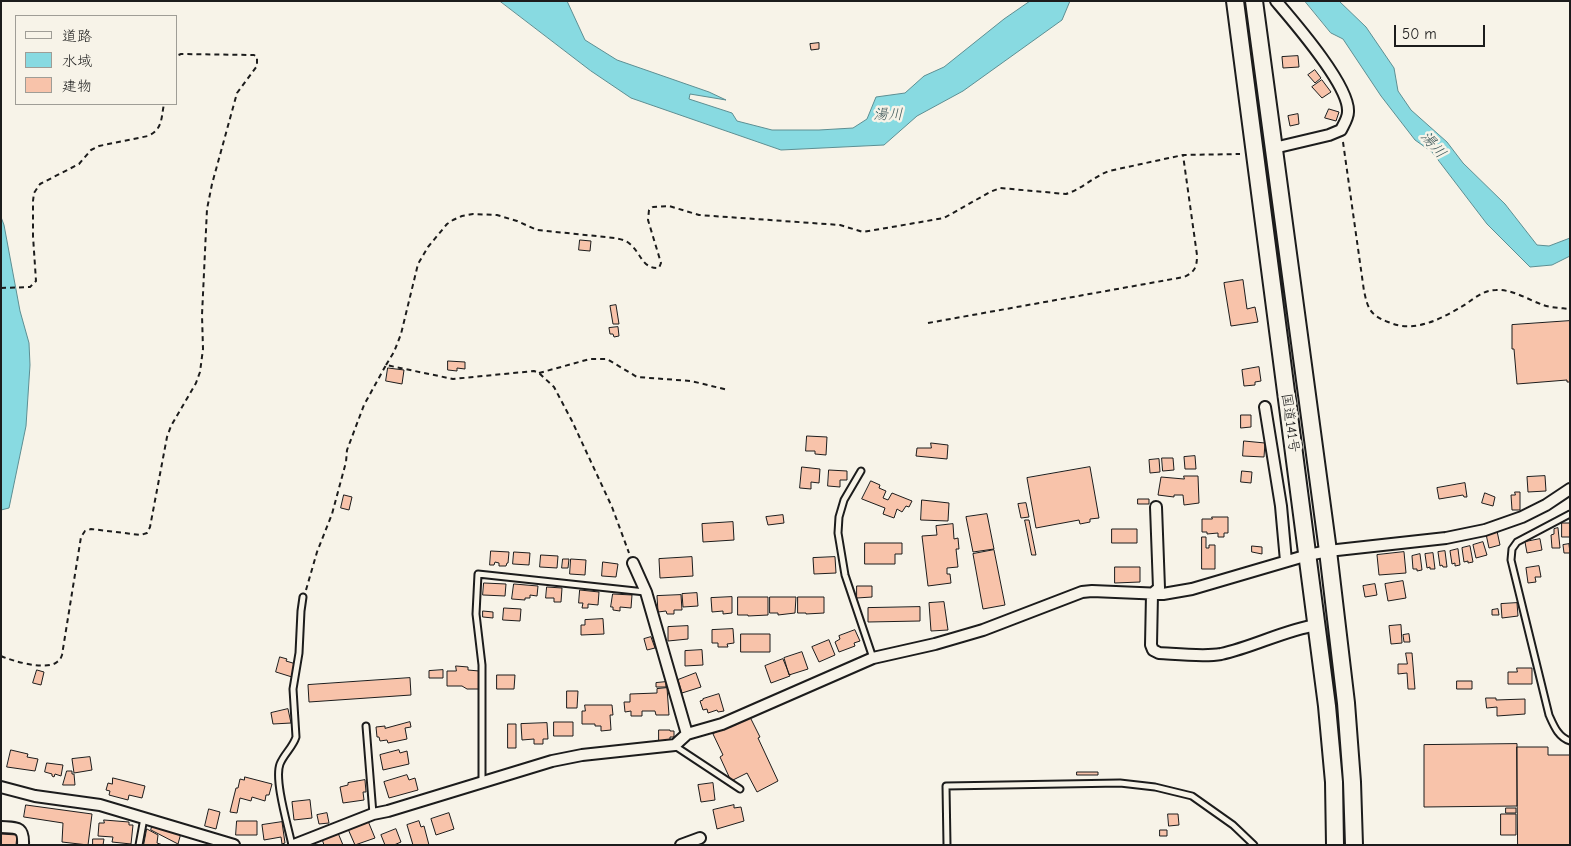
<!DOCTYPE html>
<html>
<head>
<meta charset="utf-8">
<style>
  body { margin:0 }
  #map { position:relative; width:1571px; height:846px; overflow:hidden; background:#f7f3e8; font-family:"Comic Neue","Klee One",sans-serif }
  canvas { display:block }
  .frame { position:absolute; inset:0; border:2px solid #1c1c1c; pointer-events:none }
  .legend { position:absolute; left:15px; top:15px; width:162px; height:90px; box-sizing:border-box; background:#f7f3e8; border:1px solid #9f9d96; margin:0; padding:6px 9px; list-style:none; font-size:15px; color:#1c1c1c }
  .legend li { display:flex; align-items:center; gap:10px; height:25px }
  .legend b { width:25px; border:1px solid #9f9d96 }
  .scale { position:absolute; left:1394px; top:25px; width:91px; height:22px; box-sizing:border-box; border:2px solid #1c1c1c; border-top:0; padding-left:6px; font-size:15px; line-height:18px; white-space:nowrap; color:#1c1c1c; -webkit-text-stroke:4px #f7f3e8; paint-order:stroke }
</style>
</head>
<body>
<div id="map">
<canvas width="1571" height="846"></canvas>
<div class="frame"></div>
<ul class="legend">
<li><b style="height:6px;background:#f7f3e8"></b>道路</li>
<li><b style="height:14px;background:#88dae1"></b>水域</li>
<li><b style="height:14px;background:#f8c3aa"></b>建物</li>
</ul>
<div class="scale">50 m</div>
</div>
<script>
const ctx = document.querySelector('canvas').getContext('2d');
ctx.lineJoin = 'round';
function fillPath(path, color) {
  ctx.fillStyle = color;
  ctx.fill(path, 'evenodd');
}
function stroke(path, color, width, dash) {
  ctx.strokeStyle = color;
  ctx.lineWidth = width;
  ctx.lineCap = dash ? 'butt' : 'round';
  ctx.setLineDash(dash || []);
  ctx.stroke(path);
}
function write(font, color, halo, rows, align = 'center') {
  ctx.font = font + ' "Comic Neue","Klee One",sans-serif';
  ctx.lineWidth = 5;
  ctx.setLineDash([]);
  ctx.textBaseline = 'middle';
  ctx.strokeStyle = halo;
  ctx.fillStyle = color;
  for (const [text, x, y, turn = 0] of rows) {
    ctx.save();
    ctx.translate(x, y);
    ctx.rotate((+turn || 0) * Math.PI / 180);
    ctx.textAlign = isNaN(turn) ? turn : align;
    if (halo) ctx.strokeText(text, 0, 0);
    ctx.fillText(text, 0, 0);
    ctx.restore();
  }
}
const water = new Path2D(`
  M 500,1 L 567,1 L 585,40 L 617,60 L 709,92 L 726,100 L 690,94 L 689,99 L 732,113 L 737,121 L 772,130 L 819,130 L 853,128 L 867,119 L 876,97 L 905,93 L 924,76 L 944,67 L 1004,19 L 1030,1 L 1070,1 L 1062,20 L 963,91 L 917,116 L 884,145 L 781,150 L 631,98 L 591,71 Z
  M 1305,1 L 1339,1 L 1366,27 L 1394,68 L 1398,91 L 1411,110 L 1447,142 L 1463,163 L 1505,204 L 1537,245 L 1549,246 L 1570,238 L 1570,256 L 1552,265 L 1530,267 L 1487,224 L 1432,152 L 1415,140 L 1381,96 L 1343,39 L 1331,33 Z
  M 1,217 L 4,225 L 20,311 L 29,343 L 30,365 L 26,426 L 9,508 L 1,510 Z`);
const building = new Path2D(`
  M 819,43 L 819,49 L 811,50 L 810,44 Z
  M 1298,56 L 1299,67 L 1283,68 L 1282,57 Z
  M 1315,70 L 1321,78 L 1315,83 L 1308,75 Z
  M 1322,80 L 1331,92 L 1322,98 L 1312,87 Z
  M 1329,109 L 1339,112 L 1336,121 L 1325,118 Z
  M 1298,114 L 1299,124 L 1290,126 L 1288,116 Z
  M 580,240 L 591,241 L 590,251 L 579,250 Z
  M 1243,280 L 1247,309 L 1255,307 L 1258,322 L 1231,326 L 1224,283 Z
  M 616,305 L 619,324 L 613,324 L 610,306 Z
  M 1570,321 L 1570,382 L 1567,382 L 1567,380 L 1517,384 L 1514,349 L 1512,349 L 1512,325 Z
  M 618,327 L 619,336 L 614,337 L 613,334 L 610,334 L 609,328 Z
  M 448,361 L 465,362 L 465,369 L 457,368 L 457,371 L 448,370 Z
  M 1259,367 L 1261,381 L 1255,382 L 1255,385 L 1244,386 L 1242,370 Z
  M 388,368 L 404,370 L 402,384 L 386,381 Z
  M 1241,415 L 1251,415 L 1251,427 L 1241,428 Z
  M 807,436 L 827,437 L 826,455 L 815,454 L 815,451 L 806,451 Z
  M 1244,441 L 1265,443 L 1264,457 L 1243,456 Z
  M 931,443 L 948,445 L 947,459 L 916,456 L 917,448 L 931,448 Z
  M 1195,456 L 1196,469 L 1185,469 L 1184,457 Z
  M 1162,458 L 1173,458 L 1174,470 L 1163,471 Z
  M 1159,459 L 1160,472 L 1150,473 L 1149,460 Z
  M 802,467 L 820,469 L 819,483 L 811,482 L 811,489 L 800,488 Z
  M 1090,467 L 1099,518 L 1090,519 L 1090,522 L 1080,524 L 1079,520 L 1036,528 L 1027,478 Z
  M 829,470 L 847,471 L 847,480 L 840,480 L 840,487 L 828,486 Z
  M 1242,471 L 1252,472 L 1251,483 L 1241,482 Z
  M 1184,476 L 1198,476 L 1199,503 L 1184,505 L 1183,495 L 1174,495 L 1174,497 L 1158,495 L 1161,477 L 1184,479 Z
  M 1545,476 L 1546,491 L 1528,492 L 1527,477 Z
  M 871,481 L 880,485 L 879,488 L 886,491 L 883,498 L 888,500 L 892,493 L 912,501 L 909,507 L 906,506 L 902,512 L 897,509 L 894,518 L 883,514 L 885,508 L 862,499 Z
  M 1465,483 L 1467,497 L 1464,497 L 1463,495 L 1439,499 L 1437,488 Z
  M 1515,492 L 1520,492 L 1520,510 L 1512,510 L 1511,495 L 1515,495 Z
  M 1485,493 L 1495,497 L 1493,506 L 1482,503 Z
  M 344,495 L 352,497 L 349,510 L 341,508 Z
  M 1138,499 L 1149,499 L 1149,504 L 1138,504 Z
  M 922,500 L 949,503 L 948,521 L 921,520 Z
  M 1026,503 L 1029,517 L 1021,518 L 1018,504 Z
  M 987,514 L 994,549 L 973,552 L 966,517 Z
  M 783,515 L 784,523 L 768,525 L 766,517 Z
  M 1212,517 L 1228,517 L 1228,533 L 1224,533 L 1224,537 L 1218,537 L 1218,533 L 1207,534 L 1207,532 L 1202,532 L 1202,519 L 1212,519 Z
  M 1025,520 L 1029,520 L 1036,555 L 1032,555 Z
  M 733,522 L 734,540 L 703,542 L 702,524 Z
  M 1562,523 L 1570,523 L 1570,537 L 1562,537 Z
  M 953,524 L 954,539 L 958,538 L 959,549 L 956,549 L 958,567 L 947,568 L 947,574 L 950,574 L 951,583 L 928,586 L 922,536 L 937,535 L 936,526 Z
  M 1558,528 L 1560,548 L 1552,548 L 1551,535 L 1554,534 L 1554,529 Z
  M 1112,529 L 1137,529 L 1137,543 L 1112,543 Z
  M 1497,531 L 1500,545 L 1489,548 L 1486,534 Z
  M 1202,537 L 1206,537 L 1206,548 L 1209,548 L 1209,545 L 1215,545 L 1215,569 L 1202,569 Z
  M 1540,539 L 1542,550 L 1527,553 L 1525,542 Z
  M 1483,542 L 1487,555 L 1476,558 L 1473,545 Z
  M 865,543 L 902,543 L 902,554 L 895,554 L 895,564 L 865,564 Z
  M 1569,544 L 1570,553 L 1564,553 L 1563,545 Z
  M 1252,546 L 1262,547 L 1262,554 L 1252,552 Z
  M 1470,546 L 1473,562 L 1468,563 L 1468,561 L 1464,562 L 1462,548 Z
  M 1458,549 L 1460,565 L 1455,566 L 1455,563 L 1452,564 L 1450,551 Z
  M 994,550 L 1005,605 L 983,609 L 973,554 Z
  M 491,551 L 509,552 L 508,563 L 507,563 L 506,566 L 499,566 L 499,563 L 495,562 L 494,565 L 490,565 Z
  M 1445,551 L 1447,567 L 1443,567 L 1442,565 L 1440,566 L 1438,552 Z
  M 514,552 L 530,553 L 529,565 L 513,564 Z
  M 1404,552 L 1406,573 L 1379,575 L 1377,555 Z
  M 1433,553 L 1435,569 L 1430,569 L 1430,567 L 1427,568 L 1425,554 Z
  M 1420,554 L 1422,570 L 1417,571 L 1417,569 L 1413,569 L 1412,556 Z
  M 541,555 L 558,556 L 557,568 L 540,567 Z
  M 692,557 L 693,576 L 660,578 L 659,559 Z
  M 835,557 L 836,573 L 814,574 L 813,558 Z
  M 563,559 L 569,559 L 568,568 L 562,568 Z
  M 571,559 L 586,560 L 585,575 L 570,574 Z
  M 603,562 L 618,564 L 616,577 L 602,576 Z
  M 1539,566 L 1541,577 L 1535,577 L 1536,582 L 1528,583 L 1526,568 Z
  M 1115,567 L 1140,567 L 1140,582 L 1115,583 Z
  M 1403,581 L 1406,598 L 1388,601 L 1385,584 Z
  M 484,583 L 506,584 L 505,596 L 483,595 Z
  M 514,584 L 538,586 L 537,596 L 530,595 L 530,598 L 525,598 L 525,600 L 512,599 Z
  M 1375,584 L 1377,595 L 1365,597 L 1363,586 Z
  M 857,586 L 872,586 L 872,597 L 857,598 Z
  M 547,587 L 562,588 L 561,602 L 554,602 L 554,598 L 546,598 Z
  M 580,590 L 599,592 L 598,605 L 588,604 L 588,608 L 582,608 L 583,603 L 579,603 Z
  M 697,593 L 698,606 L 683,607 L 682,594 Z
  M 613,594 L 632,595 L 631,608 L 620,607 L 620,611 L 613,610 L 613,607 L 611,607 Z
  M 681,595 L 682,610 L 674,610 L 674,614 L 667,614 L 666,611 L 658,612 L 657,596 Z
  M 732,597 L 732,613 L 723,614 L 723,611 L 712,612 L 711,598 Z
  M 738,597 L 768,597 L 768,615 L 748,616 L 748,615 L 738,615 Z
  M 770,597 L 796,597 L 795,613 L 778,615 L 778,613 L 770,613 Z
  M 798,597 L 824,597 L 824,613 L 806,614 L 806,613 L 798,613 Z
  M 944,602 L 948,630 L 931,631 L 929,603 Z
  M 1517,603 L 1518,616 L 1502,618 L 1501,604 Z
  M 920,607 L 920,621 L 868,622 L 868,608 Z
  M 504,608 L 521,609 L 520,621 L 503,620 Z
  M 1498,609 L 1499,615 L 1492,615 L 1492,610 Z
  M 483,611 L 493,612 L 493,618 L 483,617 Z
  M 603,619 L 604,634 L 581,635 L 581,625 L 585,625 L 585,620 Z
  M 1401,625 L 1402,643 L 1391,644 L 1389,626 Z
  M 688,626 L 688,639 L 668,641 L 668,627 Z
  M 733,629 L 734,643 L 727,644 L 728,647 L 718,647 L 718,643 L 712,643 L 712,630 Z
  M 855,630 L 860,641 L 854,643 L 855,646 L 839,652 L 835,642 L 840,639 L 839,636 Z
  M 741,634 L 770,634 L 770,652 L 741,652 Z
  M 1409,634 L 1410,642 L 1404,642 L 1403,635 Z
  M 651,637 L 655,648 L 647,650 L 644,639 Z
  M 829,640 L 835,655 L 819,662 L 812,647 Z
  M 702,650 L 703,665 L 685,666 L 685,651 Z
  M 802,652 L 808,669 L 789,675 L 784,658 Z
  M 1406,653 L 1412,653 L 1415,689 L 1408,689 L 1407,673 L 1398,674 L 1398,664 L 1407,664 Z
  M 280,657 L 287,659 L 286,661 L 296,664 L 292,677 L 276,672 Z
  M 783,659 L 790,676 L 771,683 L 765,666 Z
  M 456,666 L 468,667 L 468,670 L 479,671 L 479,689 L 467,689 L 462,686 L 447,686 L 447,671 L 456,671 Z
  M 1517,668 L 1532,668 L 1532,684 L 1508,684 L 1508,672 L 1517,672 Z
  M 37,670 L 44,672 L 41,685 L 33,683 Z
  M 443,670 L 443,678 L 429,678 L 429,671 Z
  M 696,673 L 701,687 L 682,693 L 678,680 Z
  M 497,675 L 515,675 L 514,689 L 497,689 Z
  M 410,678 L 411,695 L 309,702 L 308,685 Z
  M 1457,681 L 1472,681 L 1472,689 L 1457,689 Z
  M 666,682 L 666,687 L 656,687 L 656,683 Z
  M 667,688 L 669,715 L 656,715 L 655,711 L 642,711 L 642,716 L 631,716 L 631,711 L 625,712 L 624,702 L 630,702 L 630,694 L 657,693 L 657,689 Z
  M 567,691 L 578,691 L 577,708 L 567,708 Z
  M 719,694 L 724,711 L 718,712 L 717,710 L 708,713 L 707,709 L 703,710 L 700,701 L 703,700 L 703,699 Z
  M 1486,698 L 1496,698 L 1496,700 L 1525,699 L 1525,714 L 1497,716 L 1497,707 L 1487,708 Z
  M 585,705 L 612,705 L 613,715 L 610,715 L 611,730 L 601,731 L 601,726 L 595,726 L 595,724 L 582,724 L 582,711 L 585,711 Z
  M 288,709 L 291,723 L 273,724 L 271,713 Z
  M 750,717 L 760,737 L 758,738 L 778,781 L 757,792 L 747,773 L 731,781 L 720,757 L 723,755 L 713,734 Z
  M 410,722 L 411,727 L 405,728 L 407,739 L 388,743 L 387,740 L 380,741 L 379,737 L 377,737 L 376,727 L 385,726 L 385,728 Z
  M 554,722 L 573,722 L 573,736 L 554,736 Z
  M 547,723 L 548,739 L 543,739 L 543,744 L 534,744 L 534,739 L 522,740 L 521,724 Z
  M 508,724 L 516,724 L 516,748 L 508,748 Z
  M 659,730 L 670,730 L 670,731 L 674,731 L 674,737 L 670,737 L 670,741 L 659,742 Z
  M 1517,744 L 1517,806 L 1424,807 L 1424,745 Z
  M 1517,747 L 1548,747 L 1548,755 L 1570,755 L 1570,845 L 1518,845 Z
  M 11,750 L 28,754 L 27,757 L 38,759 L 35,771 L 7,767 Z
  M 399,750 L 400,753 L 407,751 L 409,764 L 383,770 L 380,755 Z
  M 90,757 L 92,770 L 74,773 L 72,759 Z
  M 47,763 L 63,765 L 61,776 L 55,774 L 54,777 L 52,776 L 52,774 L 45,772 Z
  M 67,771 L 72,771 L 72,774 L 74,774 L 75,785 L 63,785 Z
  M 1077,772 L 1098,772 L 1098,775 L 1077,775 Z
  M 407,775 L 409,780 L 415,778 L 418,790 L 389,798 L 384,782 Z
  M 245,777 L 272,784 L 269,795 L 266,795 L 265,801 L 252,797 L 251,801 L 240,798 L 237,813 L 230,812 L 236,788 L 238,788 L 240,779 L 244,780 Z
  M 113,778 L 145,786 L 142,798 L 129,795 L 128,800 L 109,795 L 110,791 L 106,790 L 108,783 L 112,784 Z
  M 365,780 L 366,792 L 363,792 L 364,800 L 343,803 L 340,787 L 348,785 L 348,783 Z
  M 713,783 L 715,800 L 701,802 L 698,785 Z
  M 310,800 L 312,818 L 294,820 L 292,802 Z
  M 26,805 L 92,814 L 88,845 L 62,842 L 63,823 L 24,817 Z
  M 734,805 L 734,808 L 741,807 L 744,821 L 717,829 L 713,810 Z
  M 1506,808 L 1516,808 L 1516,813 L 1506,813 Z
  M 209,809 L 220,812 L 216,829 L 205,826 Z
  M 327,813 L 329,823 L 319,824 L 317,815 Z
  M 449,813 L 454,829 L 436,835 L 431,819 Z
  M 1168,814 L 1178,814 L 1179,825 L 1169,826 Z
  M 1501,814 L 1516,814 L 1516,835 L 1501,835 Z
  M 104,820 L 129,822 L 129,825 L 133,825 L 131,844 L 112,842 L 113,837 L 98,836 L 99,823 L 104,823 Z
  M 237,821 L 257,821 L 257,835 L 236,835 Z
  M 368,821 L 375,838 L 355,845 L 348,829 Z
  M 419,821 L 421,827 L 424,826 L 429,845 L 413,845 L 407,825 Z
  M 282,822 L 285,843 L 282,844 L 281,837 L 264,840 L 262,825 Z
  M 153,824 L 181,833 L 178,844 L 151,830 Z
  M 147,829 L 158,835 L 157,843 L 163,845 L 144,845 Z
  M 396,829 L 401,842 L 394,845 L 385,845 L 381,835 Z
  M 1160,830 L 1167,830 L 1167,836 L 1160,836 Z
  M 338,833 L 343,845 L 324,845 L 322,839 Z
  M 1,834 L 17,835 L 16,845 L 1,845 Z
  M 93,839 L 104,839 L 103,845 L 93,845 Z`);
const path = new Path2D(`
  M 1343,142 L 1364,291 C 1368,309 1370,315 1388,322 C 1415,334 1443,318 1466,304 C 1476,297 1484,290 1496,290 C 1512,289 1529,300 1543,305 C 1552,308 1561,308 1570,309
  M 1,288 L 30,287 L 36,281 L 33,236 L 33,201 L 34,193 L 40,184 L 79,164 L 91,150 L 99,146 L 148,136 C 163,129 161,118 164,104
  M 928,323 L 1184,277 C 1195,272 1197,267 1197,255 L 1183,155
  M 386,365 L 394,352 L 401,334 L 418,264 L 428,247 L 447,224 L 453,220 L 462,216 L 473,214 L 497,215 L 517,221 L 537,230 L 615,238 C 620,239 626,240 630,244 C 641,253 642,269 659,268 L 661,263 L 648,220 L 649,210 L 653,207 L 669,206 L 699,215 L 840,225 L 863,232 L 944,218 L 990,192 L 1000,188 L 1066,194 C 1082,189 1093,177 1109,171 L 1183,155 L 1240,154
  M 539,373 L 590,359 L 607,359 L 637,377 L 691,381 L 728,390
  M 306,590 L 317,552 L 332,514 L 346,462 L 347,450 L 364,405 L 386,365 L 453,379 L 534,371 L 539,373 L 554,387 L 572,421 L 612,507 L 629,553
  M 1,656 C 12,661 47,671 57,662 C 60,660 61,658 62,655 L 81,537 L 85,531 L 91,529 L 141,535 L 147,533 L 150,527 L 167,437 L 171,426 L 196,383 L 200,372 L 203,349 L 202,315 L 207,209 L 212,184 L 237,93 L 257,66 L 257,57 L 254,55 L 181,54 L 176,56`);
const service = new Path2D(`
  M 861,471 L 844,500 L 839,517 L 838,533 L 845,575 L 873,658
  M 1570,514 L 1517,542 L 1512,549 L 1511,560 L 1549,715 C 1554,726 1558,737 1570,741
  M 366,726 L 373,814
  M 675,746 L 740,789
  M 482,782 L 482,665 L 476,614 L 478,574 L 645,592
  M 139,845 L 144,818
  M 292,845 C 288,826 274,780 280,764 C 284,754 293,747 296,737 L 293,689 L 299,653 L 301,611 L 303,597
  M 947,845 L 946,786 L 1120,783 L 1155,787 L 1192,796 L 1233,825 L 1254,845`);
const minor = new Path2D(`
  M 1274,148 L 1329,135 L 1341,130 C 1344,124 1348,118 1348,112 C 1350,86 1293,21 1276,1
  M 1265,407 L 1281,506 L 1286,561
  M 1156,507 L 1159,588 L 1152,594 L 1151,645 L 1153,650 L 1159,653 C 1177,654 1204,657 1221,654 C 1254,647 1284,630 1317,625
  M 633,563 L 646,592 L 687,734
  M 1,787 L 35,796 L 100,805 L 234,845
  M 1,827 C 17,828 24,826 23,845
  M 294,845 L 373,814 L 388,811 L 552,761 L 582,755 L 675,745 L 687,734 L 722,724 L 873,658 L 935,644 L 983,630 L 1082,592 L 1092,591 L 1163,594 L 1192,589 L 1308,555 L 1328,551 L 1446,538 L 1485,530 L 1522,517 L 1546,505 L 1570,489
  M 681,845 L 700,838`);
const trunk = new Path2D(`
  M 1235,1 L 1327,706 L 1334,782 L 1335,845
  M 1254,1 L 1328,551 L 1346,703 L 1352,782 L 1354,845`);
const streetNames = [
  ["国道141号",1290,423,82]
];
const waterNames = [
  ["湯川",888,115],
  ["湯川",1433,145,49]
];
fillPath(water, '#88dae1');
stroke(water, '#5d8e92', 1);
fillPath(building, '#f8c3aa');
stroke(building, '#1c1c1c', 1);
stroke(service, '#1c1c1c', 9);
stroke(minor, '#1c1c1c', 14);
stroke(trunk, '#1c1c1c', 20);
stroke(path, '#1c1c1c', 2, [5, 4]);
stroke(service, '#f7f3e8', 5);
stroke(minor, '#f7f3e8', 10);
stroke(trunk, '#f7f3e8', 16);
write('14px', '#1c1c1c', '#f7f3e8', streetNames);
write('italic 15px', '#3c5557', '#f7f3e8', waterNames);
</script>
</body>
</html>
